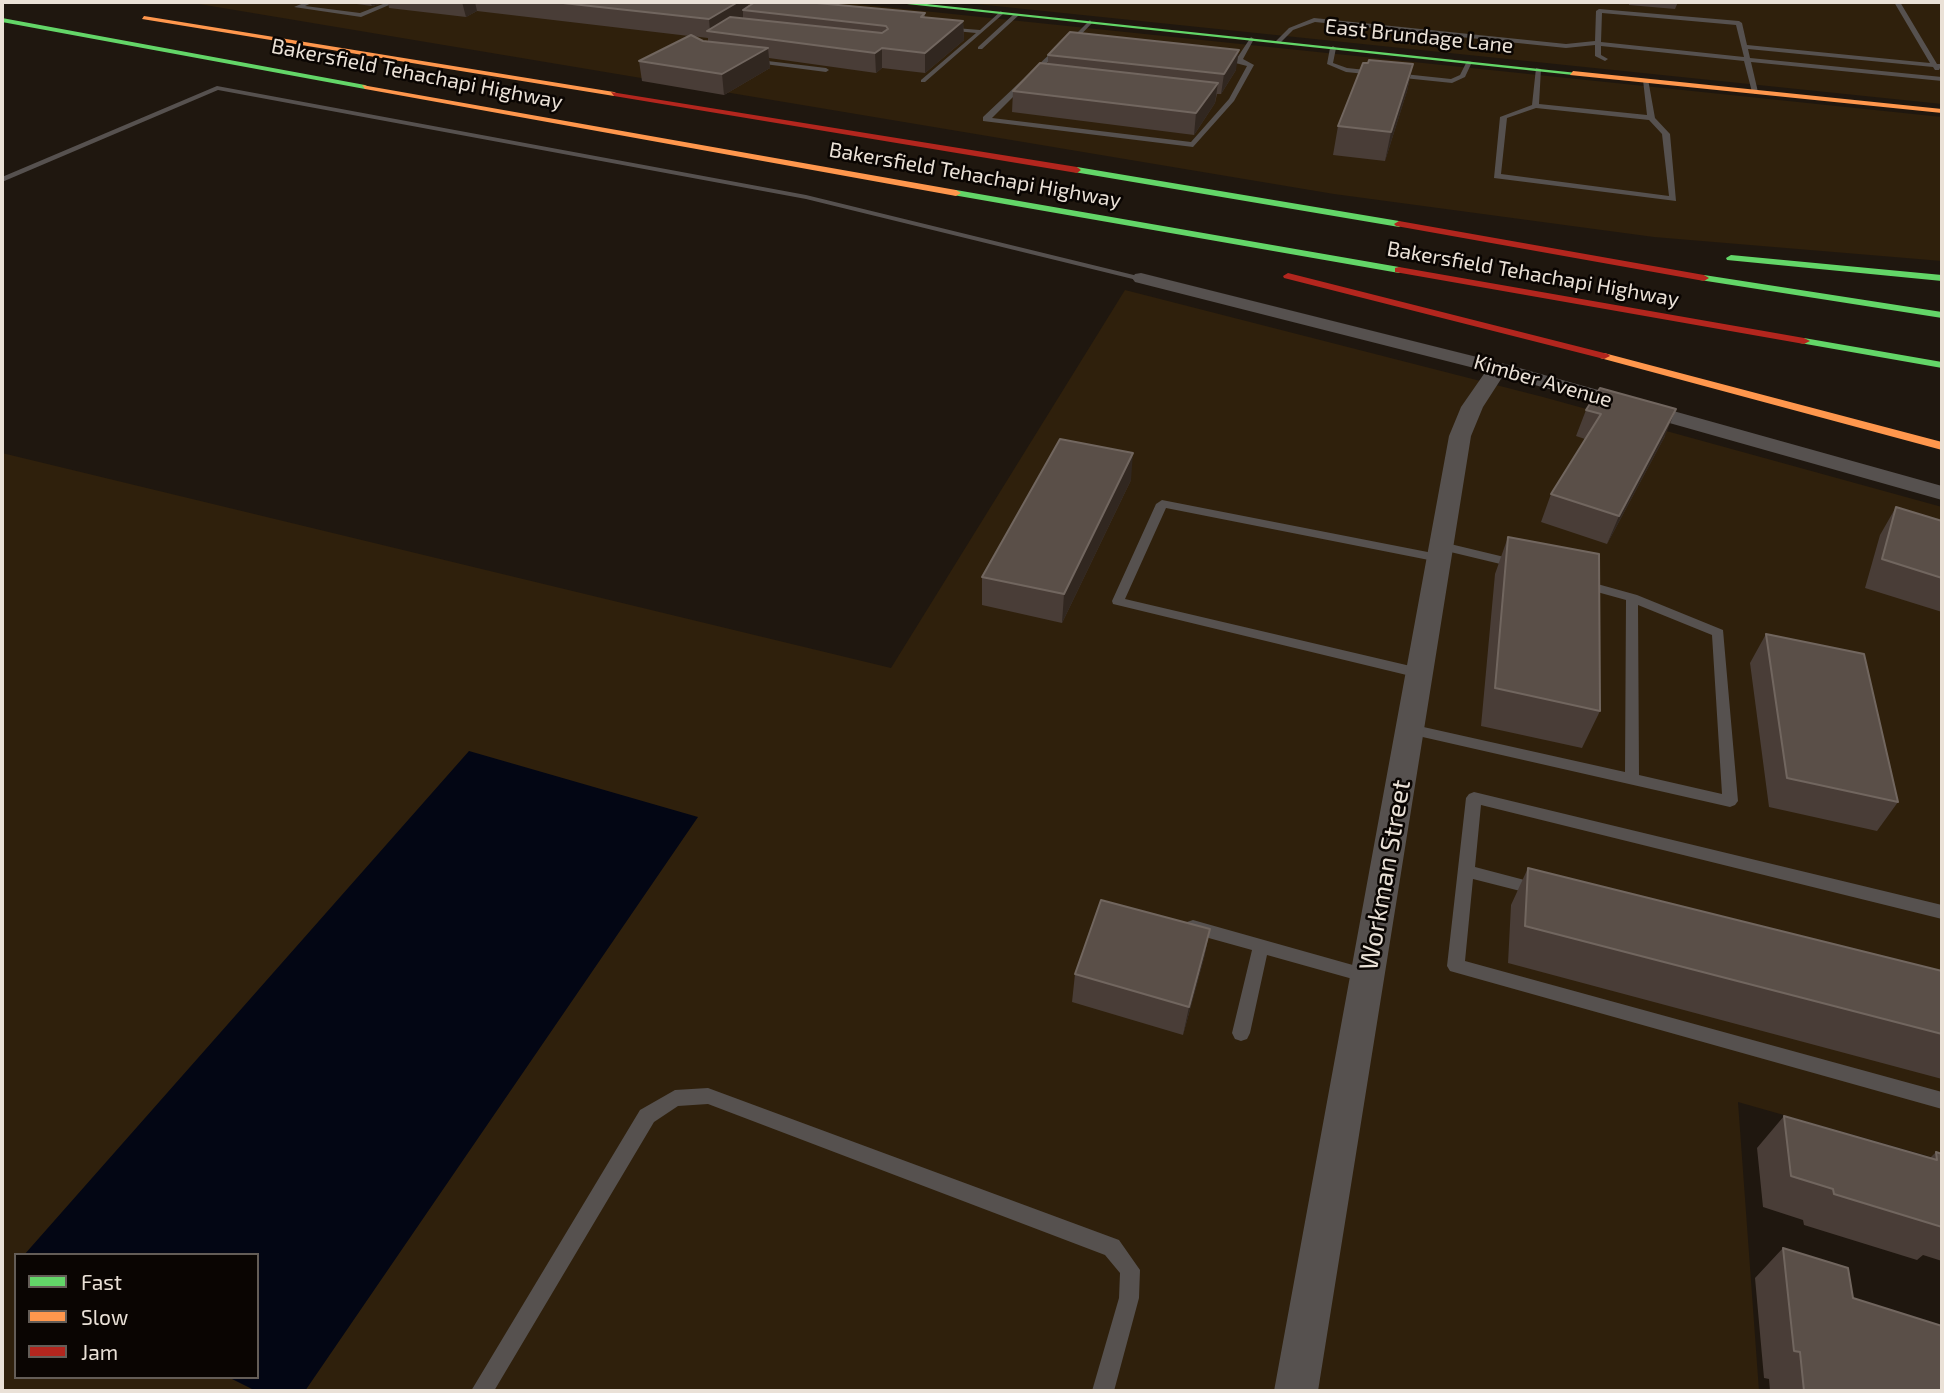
<!DOCTYPE html>
<html>
<head>
<meta charset="utf-8">
<style>
  body { margin:0 }
  #map { position:relative; width:1944px; height:1393px; overflow:hidden; background:#1f170f; font-family:"Exo 2",sans-serif }
  canvas { display:block }
  .frame { position:absolute; inset:0; border:4px solid #eae1d7; pointer-events:none }
  .legend { position:absolute; left:14px; top:1253px; width:245px; height:126px; box-sizing:border-box; background:#0a0502; border:2px solid #645d57; margin:0; padding:9px 12px; list-style:none; font-size:21px; color:#eae1d7 }
  .legend li { display:flex; align-items:center; gap:14px; height:35px }
  .legend b { width:35px; border:2px solid #645d57 }
</style>
</head>
<body>
<div id="map">
<canvas width="1944" height="1393"></canvas>
<div class="frame"></div>
<ul class="legend">
<li><b style="height:9px;background:#63d668"></b>Fast</li>
<li><b style="height:9px;background:#ff974d"></b>Slow</li>
<li><b style="height:9px;background:#b3261e"></b>Jam</li>
</ul>
</div>
<script>
const ctx = document.querySelector('canvas').getContext('2d');
ctx.lineJoin = 'round';
function fillPath(path, color) {
  ctx.fillStyle = color;
  ctx.fill(path, 'evenodd');
}
function stroke(path, color, width, dash) {
  ctx.strokeStyle = color;
  ctx.lineWidth = width;
  ctx.lineCap = dash ? 'butt' : 'round';
  ctx.setLineDash(dash || []);
  ctx.stroke(path);
}
function write(font, color, halo, rows, align = 'center') {
  ctx.font = font + ' "Exo 2",sans-serif';
  ctx.lineWidth = 5;
  ctx.setLineDash([]);
  ctx.textBaseline = 'middle';
  ctx.strokeStyle = halo;
  ctx.fillStyle = color;
  for (const [text, x, y, turn = 0] of rows) {
    ctx.save();
    ctx.translate(x, y);
    ctx.rotate((+turn || 0) * Math.PI / 180);
    ctx.textAlign = isNaN(turn) ? turn : align;
    if (halo) ctx.strokeText(text, 0, 0);
    ctx.fillText(text, 0, 0);
    ctx.restore();
  }
}
const built = new Path2D(`
  M 187,2 L 837,2 L 1942,117 L 1942,261 L 1654,237 L 1334,194 Z
  M 957,2 L 1942,2 L 1942,104 Z
  M 1125,290 L 1543,397 L 1942,507 L 1942,1160 L 1738,1102 L 1759,1391 L 2,1391 L 2,453 L 891,668 ZM 16,1255 L 257,1255 L 257,1377 L 16,1377 Z`);
const water = new Path2D(`
  M 469,751 L 698,817 L 305,1391 L 256,1391 L 228,1377 L 257,1377 L 257,1255 L 24,1255 Z`);
const lane = new Path2D(`
  M 306,2 L 314,2 L 305,6 L 360,13 L 388,2 L 396,2 L 361,17 L 294,7 Z
  M 1894,2 L 1900,2 L 1937,64 L 1942,64 L 1939,70 L 1935,70 L 1933,67 L 1748,49 L 1750,58 L 1942,77 L 1942,81 L 1751,62 L 1758,92 L 1755,94 L 1752,92 L 1744,61 L 1601,46 L 1601,55 L 1608,59 L 1605,61 L 1595,56 L 1595,45 L 1566,48 L 1315,22 L 1293,30 L 1280,43 L 1275,42 L 1289,28 L 1314,18 L 1566,44 L 1595,41 L 1596,11 L 1599,9 L 1739,21 L 1742,23 L 1747,45 L 1930,63 ZM 1602,13 L 1736,25 L 1744,57 L 1601,42 Z
  M 1001,11 L 1003,14 L 925,82 L 921,82 L 921,80 L 976,33 L 945,30 L 943,27 L 980,30 Z
  M 1014,14 L 1019,15 L 982,49 L 978,49 L 978,47 Z
  M 1090,20 L 1092,23 L 1074,42 L 1058,52 L 992,118 L 1191,142 L 1229,99 L 1247,66 L 1220,59 L 1220,57 L 1237,58 L 1251,37 L 1254,39 L 1243,59 L 1254,65 L 1234,101 L 1193,147 L 983,121 L 983,117 L 1054,50 L 1070,40 Z
  M 1333,46 L 1336,48 L 1333,63 L 1347,68 L 1451,79 L 1460,75 L 1467,61 L 1472,62 L 1465,77 L 1452,83 L 1346,72 L 1327,64 L 1330,48 Z
  M 751,59 L 826,68 L 829,70 L 826,72 L 749,62 Z
  M 1536,68 L 1541,69 L 1539,104 L 1647,115 L 1643,80 L 1648,79 L 1655,118 L 1670,134 L 1676,201 L 1494,178 L 1500,117 L 1532,105 ZM 1536,108 L 1649,120 L 1662,134 L 1669,196 L 1501,174 L 1507,118 Z
  M 217,86 L 806,195 L 1146,278 L 1141,281 L 806,199 L 218,90 L 2,182 L 2,177 Z
  M 1162,500 L 1443,555 L 1445,558 L 1443,561 L 1439,562 L 1166,508 L 1125,599 L 1419,668 L 1426,673 L 1424,676 L 1419,678 L 1113,604 L 1112,601 L 1156,504 Z
  M 1442,542 L 1521,561 L 1523,564 L 1517,568 L 1438,549 L 1436,546 L 1438,543 Z
  M 1583,580 L 1637,595 L 1723,630 L 1738,801 L 1735,805 L 1730,807 L 1405,733 L 1403,729 L 1410,724 L 1625,772 L 1626,600 L 1579,587 L 1577,584 L 1579,581 ZM 1638,605 L 1712,635 L 1722,794 L 1639,775 Z
  M 1474,792 L 1942,905 L 1942,919 L 1481,805 L 1475,867 L 1536,883 L 1542,884 L 1544,889 L 1542,894 L 1536,895 L 1473,879 L 1465,961 L 1942,1092 L 1942,1109 L 1450,971 L 1447,966 L 1466,798 L 1469,794 Z
  M 1193,920 L 1367,969 L 1373,971 L 1376,976 L 1373,981 L 1367,983 L 1267,955 L 1250,1033 L 1247,1039 L 1241,1041 L 1235,1039 L 1232,1033 L 1252,950 L 1187,932 L 1185,927 L 1187,922 Z
  M 708,1088 L 1119,1240 L 1140,1270 L 1139,1298 L 1114,1391 L 1092,1391 L 1119,1298 L 1120,1273 L 1105,1255 L 708,1104 L 678,1106 L 654,1122 L 494,1391 L 471,1391 L 640,1110 L 675,1090 Z`);
const street = new Path2D(`
  M 1141,273 L 1505,364 L 1942,486 L 1942,500 L 1503,376 L 1483,407 L 1471,436 L 1318,1391 L 1274,1391 L 1449,436 L 1461,407 L 1486,371 L 1135,282 L 1132,278 L 1135,274 Z`);
const fast = new Path2D(`
  M 888,2 L 908,2 L 1577,73 L 1573,75 Z
  M 2,18 L 365,85 L 369,87 L 365,89 L 2,22 Z
  M 1077,167 L 1399,221 L 1404,224 L 1399,227 L 1074,172 L 1074,168 Z
  M 956,190 L 1399,267 L 1404,270 L 1399,273 L 953,195 L 951,193 Z
  M 1731,255 L 1942,275 L 1942,281 L 1727,260 L 1726,258 Z
  M 1704,275 L 1942,312 L 1942,318 L 1700,280 L 1700,276 Z
  M 1804,338 L 1942,362 L 1942,368 L 1800,343 L 1798,341 Z`);
const slow = new Path2D(`
  M 144,16 L 614,92 L 618,94 L 614,96 L 142,19 Z
  M 1573,71 L 1942,109 L 1942,113 L 1570,75 Z
  M 362,85 L 956,190 L 961,193 L 956,196 L 365,89 Z
  M 1604,353 L 1942,442 L 1942,450 L 1600,358 L 1600,354 Z`);
const jam = new Path2D(`
  M 611,92 L 1077,167 L 1081,170 L 1077,173 L 614,96 Z
  M 1399,221 L 1704,275 L 1709,278 L 1704,281 L 1396,226 L 1394,224 Z
  M 1399,267 L 1804,338 L 1810,341 L 1804,344 L 1395,272 L 1395,268 Z
  M 1288,273 L 1608,354 L 1610,356 L 1604,359 L 1284,278 L 1283,276 Z`);
const wall = new Path2D(`
  M 341,2 L 387,2 L 372,6 Z
  M 388,2 L 748,2 L 749,6 L 925,13 L 925,17 L 963,21 L 964,40 L 925,73 L 882,68 L 876,73 L 769,58 L 770,68 L 724,95 L 642,81 L 639,61 L 689,36 L 477,11 L 466,17 L 389,8 ZM 692,36 L 708,38 L 708,42 L 703,41 Z
  M 1629,2 L 1678,2 L 1675,9 L 1629,5 Z
  M 1048,55 L 1236,70 L 1221,94 L 1217,94 L 1215,103 L 1194,135 L 1012,112 L 1013,91 L 1048,64 Z
  M 1413,64 L 1407,91 L 1385,161 L 1333,155 L 1338,126 Z
  M 1600,388 L 1665,436 L 1607,544 L 1541,522 L 1551,494 L 1585,439 L 1576,436 L 1586,410 Z
  M 1131,480 L 1062,623 L 982,605 L 982,577 Z
  M 1896,507 L 1942,521 L 1942,612 L 1865,588 L 1880,535 Z
  M 1508,537 L 1600,711 L 1582,748 L 1481,726 L 1495,574 Z
  M 1766,634 L 1898,802 L 1877,831 L 1769,807 L 1750,663 Z
  M 1528,868 L 1942,971 L 1942,1079 L 1508,963 L 1511,905 Z
  M 1210,929 L 1204,958 L 1183,1035 L 1072,1002 L 1075,974 Z
  M 1784,1116 L 1930,1158 L 1936,1152 L 1942,1154 L 1942,1261 L 1923,1255 L 1917,1260 L 1804,1225 L 1803,1220 L 1763,1207 L 1757,1148 Z
  M 1783,1248 L 1853,1298 L 1942,1391 L 1770,1391 L 1769,1379 L 1764,1378 L 1755,1278 Z`);
const shadedWall = new Path2D(`
  M 370,2 L 387,2 L 372,6 Z
  M 462,2 L 475,2 L 477,11 L 466,17 Z
  M 738,2 L 748,2 L 749,10 L 743,10 L 743,18 L 710,32 L 709,19 Z
  M 963,21 L 964,40 L 925,73 L 925,53 Z
  M 768,48 L 770,68 L 724,95 L 722,74 Z
  M 882,48 L 882,68 L 876,73 L 875,53 Z
  M 1239,50 L 1236,70 L 1221,94 L 1224,74 Z
  M 1413,64 L 1407,91 L 1385,161 L 1391,132 Z
  M 1218,83 L 1215,103 L 1194,135 L 1196,113 Z
  M 1676,409 L 1665,436 L 1607,544 L 1619,516 Z
  M 1133,453 L 1131,480 L 1062,623 L 1064,594 Z
  M 1210,929 L 1204,958 L 1183,1035 L 1189,1007 Z`);
const building = new Path2D(`
  M 554,2 L 738,2 L 709,19 Z
  M 755,2 L 806,2 L 925,13 L 921,17 L 963,21 L 925,53 L 882,48 L 875,53 L 707,31 L 730,17 L 882,33 L 888,29 L 886,26 L 743,10 Z
  M 1070,32 L 1239,50 L 1224,74 L 1048,55 Z
  M 691,35 L 703,41 L 768,48 L 722,74 L 639,61 Z
  M 1369,60 L 1413,64 L 1391,132 L 1338,126 L 1363,63 L 1368,63 Z
  M 1040,63 L 1218,83 L 1196,113 L 1013,91 Z
  M 1600,388 L 1676,409 L 1619,516 L 1551,494 L 1601,414 L 1586,410 Z
  M 1060,439 L 1133,453 L 1064,594 L 982,577 Z
  M 1896,507 L 1942,521 L 1942,578 L 1882,559 Z
  M 1508,537 L 1599,554 L 1600,711 L 1495,688 Z
  M 1766,634 L 1864,654 L 1898,802 L 1787,778 Z
  M 1528,868 L 1942,971 L 1942,1034 L 1525,926 Z
  M 1101,900 L 1210,929 L 1189,1007 L 1075,974 Z
  M 1784,1116 L 1937,1160 L 1936,1152 L 1942,1154 L 1942,1227 L 1834,1194 L 1833,1189 L 1791,1176 Z
  M 1783,1248 L 1848,1268 L 1853,1298 L 1942,1326 L 1942,1391 L 1804,1391 L 1800,1352 L 1794,1351 Z`);
const farStreetnames = [
  ["East Brundage Lane",1419,36,6],
  ["Bakersfield Tehachapi Highway",417,74,11],
  ["Bakersfield Tehachapi Highway",975,175,10],
  ["Bakersfield Tehachapi Highway",1533,274,10],
  ["Kimber Avenue",1543,381,16]
];
const streetNames = [
  ["Workman Street",1385,875,-80]
];
fillPath(built, '#2f200c');
fillPath(water, '#030614');
fillPath(lane, '#56514f');
fillPath(street, '#56514f');
fillPath(fast, '#63d668');
fillPath(slow, '#ff974d');
fillPath(jam, '#b3261e');
fillPath(wall, '#493d37');
fillPath(shadedWall, '#312720');
fillPath(building, '#5a4f48');
stroke(building, '#71665f', 2);
write('21px', '#eae1d7', '#0a0502', farStreetnames);
write('26px', '#eae1d7', '#0a0502', streetNames);
</script>
</body>
</html>
